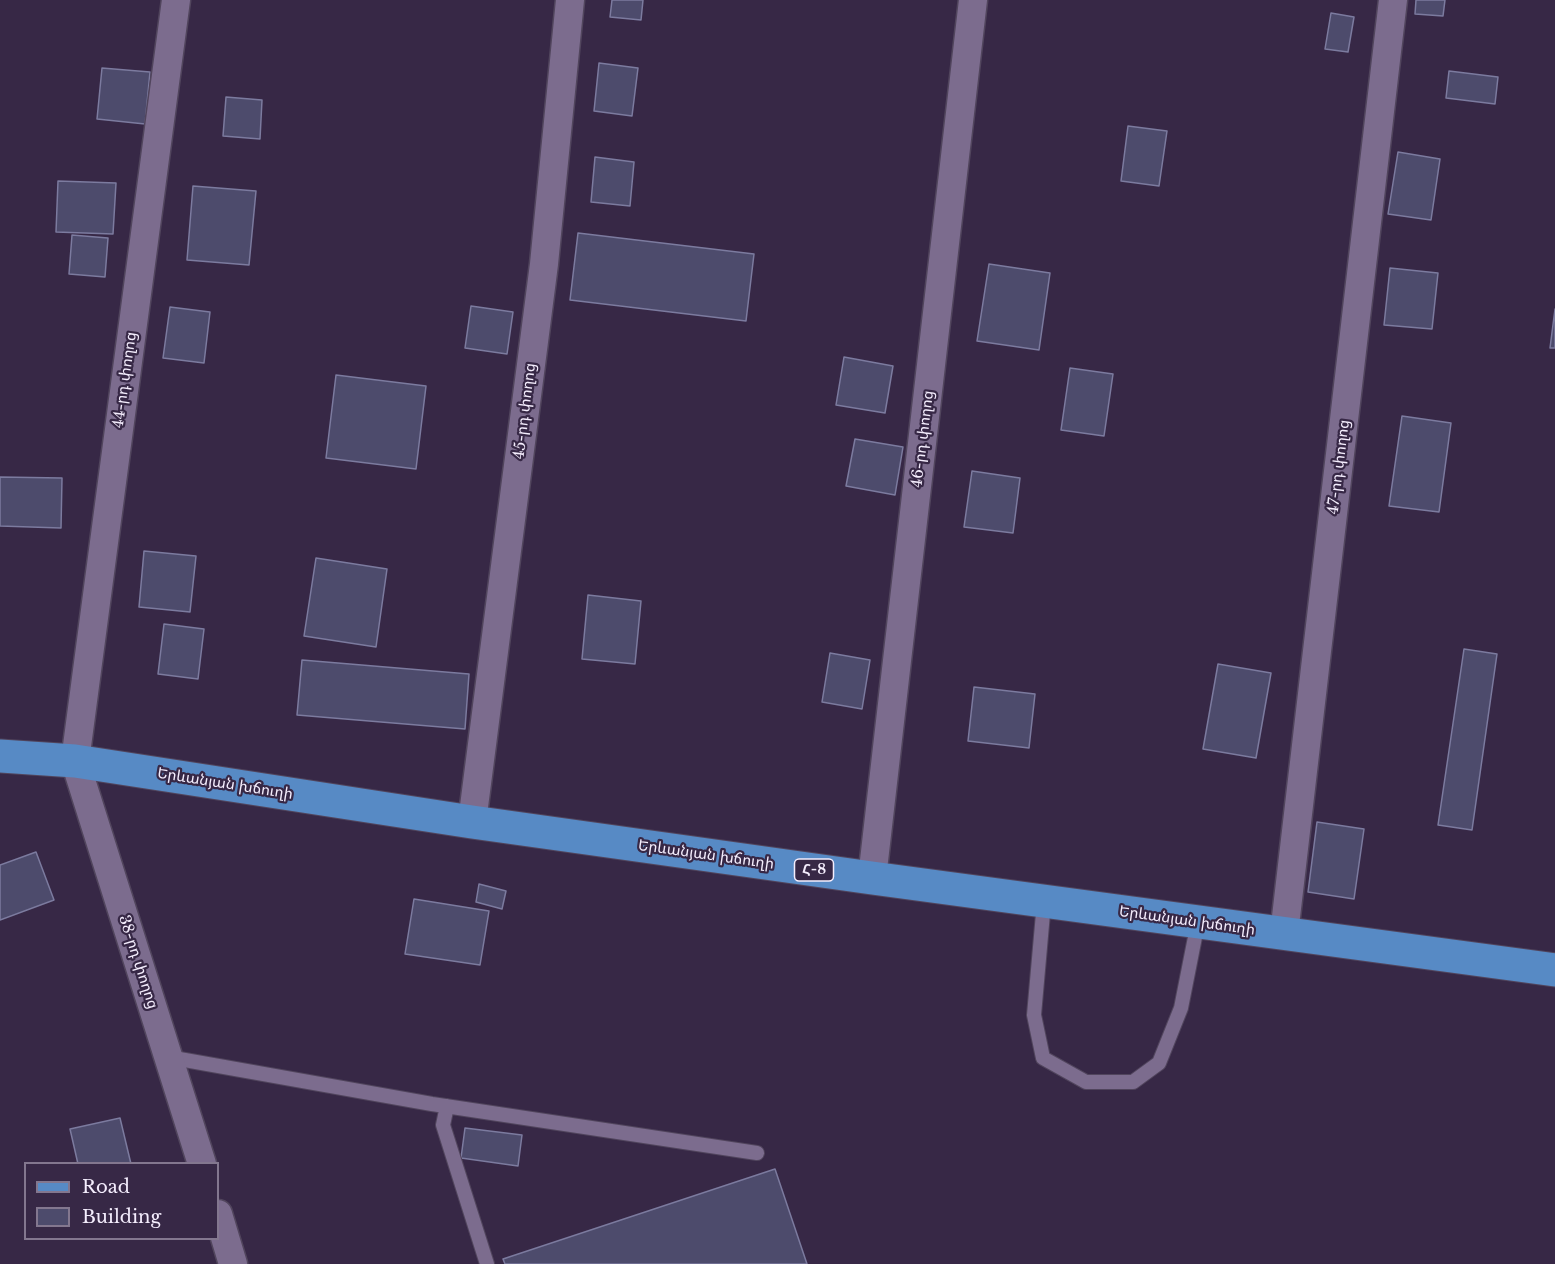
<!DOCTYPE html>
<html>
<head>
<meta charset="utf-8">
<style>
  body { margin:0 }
  #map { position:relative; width:1555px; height:1264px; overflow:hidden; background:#372846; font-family:"Libre Baskerville",serif }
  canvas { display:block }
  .legend { position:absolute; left:24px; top:1162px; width:195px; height:78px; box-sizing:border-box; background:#372846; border:2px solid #83778f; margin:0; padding:8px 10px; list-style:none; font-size:18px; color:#f4edfd }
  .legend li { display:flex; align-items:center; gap:12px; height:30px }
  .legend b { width:30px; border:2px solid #83778f }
</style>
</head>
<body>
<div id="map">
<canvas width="1555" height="1264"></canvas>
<ul class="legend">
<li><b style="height:8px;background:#578ac5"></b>Road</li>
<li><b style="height:16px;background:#4d4b6c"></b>Building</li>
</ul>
</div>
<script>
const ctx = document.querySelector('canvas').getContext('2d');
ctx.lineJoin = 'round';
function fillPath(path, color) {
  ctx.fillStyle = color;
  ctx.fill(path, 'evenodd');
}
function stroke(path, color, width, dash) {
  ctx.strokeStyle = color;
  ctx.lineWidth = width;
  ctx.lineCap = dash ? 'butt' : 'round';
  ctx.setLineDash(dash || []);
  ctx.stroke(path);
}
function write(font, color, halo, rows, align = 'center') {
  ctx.font = font + ' "Libre Baskerville","Noto Sans Armenian",serif';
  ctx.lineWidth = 4.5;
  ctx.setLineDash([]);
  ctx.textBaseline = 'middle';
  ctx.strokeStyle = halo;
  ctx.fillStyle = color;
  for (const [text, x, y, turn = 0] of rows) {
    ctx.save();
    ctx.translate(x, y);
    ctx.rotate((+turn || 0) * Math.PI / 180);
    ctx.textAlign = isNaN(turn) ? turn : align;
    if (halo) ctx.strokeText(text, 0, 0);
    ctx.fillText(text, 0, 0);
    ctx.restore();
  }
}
const building = new Path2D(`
  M 612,0 L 643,0 L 641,20 L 610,17 Z
  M 1416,0 L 1445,0 L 1443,16 L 1415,14 Z
  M 1331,13 L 1354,17 L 1348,52 L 1325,49 Z
  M 599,63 L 638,68 L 632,116 L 594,111 Z
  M 102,68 L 150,72 L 145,124 L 97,119 Z
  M 1449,71 L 1498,77 L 1495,104 L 1446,98 Z
  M 226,97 L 262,100 L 260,139 L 223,136 Z
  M 1128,126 L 1167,131 L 1159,186 L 1121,181 Z
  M 1398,152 L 1440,159 L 1431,220 L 1388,214 Z
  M 595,157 L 634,162 L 630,206 L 591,202 Z
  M 58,181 L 116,183 L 113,234 L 56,232 Z
  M 193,186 L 256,191 L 249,265 L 187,260 Z
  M 578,233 L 754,254 L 746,321 L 570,300 Z
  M 72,235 L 108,238 L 105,277 L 69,274 Z
  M 989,264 L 1050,273 L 1039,350 L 977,341 Z
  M 1390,268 L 1438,273 L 1432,329 L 1384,325 Z
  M 471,306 L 513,312 L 507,354 L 465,348 Z
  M 170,307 L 210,312 L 204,363 L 163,358 Z
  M 1555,309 L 1555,348 L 1550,348 Z
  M 844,357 L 893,366 L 885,413 L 836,405 Z
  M 1070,368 L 1113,374 L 1104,436 L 1061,430 Z
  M 336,375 L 426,386 L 416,469 L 326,458 Z
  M 1402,416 L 1451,423 L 1439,512 L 1389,506 Z
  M 855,439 L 903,447 L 895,495 L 846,486 Z
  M 972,471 L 1020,478 L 1013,533 L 964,527 Z
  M 0,477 L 62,478 L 61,528 L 0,526 Z
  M 144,551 L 196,556 L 190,612 L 139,607 Z
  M 316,558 L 387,569 L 376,647 L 304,636 Z
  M 588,595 L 641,601 L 635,664 L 582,659 Z
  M 164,624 L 204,629 L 198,679 L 158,674 Z
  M 1464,649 L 1497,654 L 1472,830 L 1438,825 Z
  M 830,653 L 870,660 L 862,709 L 822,702 Z
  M 302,660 L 469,674 L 465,729 L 297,715 Z
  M 1218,664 L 1271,673 L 1256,758 L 1203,749 Z
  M 974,687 L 1035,694 L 1029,748 L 968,741 Z
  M 1317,822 L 1364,829 L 1354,899 L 1308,892 Z
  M 36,852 L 54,900 L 0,920 L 0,865 Z
  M 479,884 L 506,891 L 502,909 L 476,902 Z
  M 414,899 L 489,911 L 480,965 L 405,954 Z
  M 120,1118 L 131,1164 L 78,1164 L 70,1129 Z
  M 465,1128 L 522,1135 L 518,1166 L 461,1158 Z
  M 775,1169 L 807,1264 L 505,1264 L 503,1259 Z`);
const lane = new Path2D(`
  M 1044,902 L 1034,1015 L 1043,1058 L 1086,1082 L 1133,1082 L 1159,1063 L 1181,1008 L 1198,922
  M 168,1057 L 432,1104 L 757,1153
  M 447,1106 L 443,1125 L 487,1264`);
const street = new Path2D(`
  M 176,0 L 75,761 L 202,1164
  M 472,822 L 544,264 L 570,0
  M 872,878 L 973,0
  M 1284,934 L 1393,0
  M 218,1214 L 233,1264`);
const primary = new Path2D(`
  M 0,756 L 75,761 L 472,822 L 872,878 L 1555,970`);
const shields = [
  [814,870,39]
];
const shieldNames = [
  ["Հ-8",814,870]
];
const streetNames = [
  ["44-րդ փողոց",125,380,-82],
  ["45-րդ փողոց",525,411,-83],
  ["46-րդ փողոց",923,439,-83],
  ["47-րդ փողոց",1339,467,-83],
  ["Երևանյան խճուղի",225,784,9],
  ["Երևանյան խճուղի",706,855,8],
  ["Երևանյան խճուղի",1187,921,8],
  ["38-րդ փողոց",138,962,72]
];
fillPath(building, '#4d4b6c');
stroke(building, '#7c7b9f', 1.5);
stroke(lane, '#51455d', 16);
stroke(street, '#51455d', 31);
stroke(primary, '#51455d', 35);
stroke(lane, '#7c6c8e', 14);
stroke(street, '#7c6c8e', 28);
stroke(primary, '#578ac5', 33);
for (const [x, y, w] of shields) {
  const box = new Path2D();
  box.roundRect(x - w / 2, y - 11, w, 22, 4.5);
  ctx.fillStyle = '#372846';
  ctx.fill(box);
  stroke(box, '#f4edfd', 1.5);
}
write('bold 14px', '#f4edfd', null, shieldNames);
write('15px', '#f4edfd', '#372846', streetNames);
</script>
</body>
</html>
